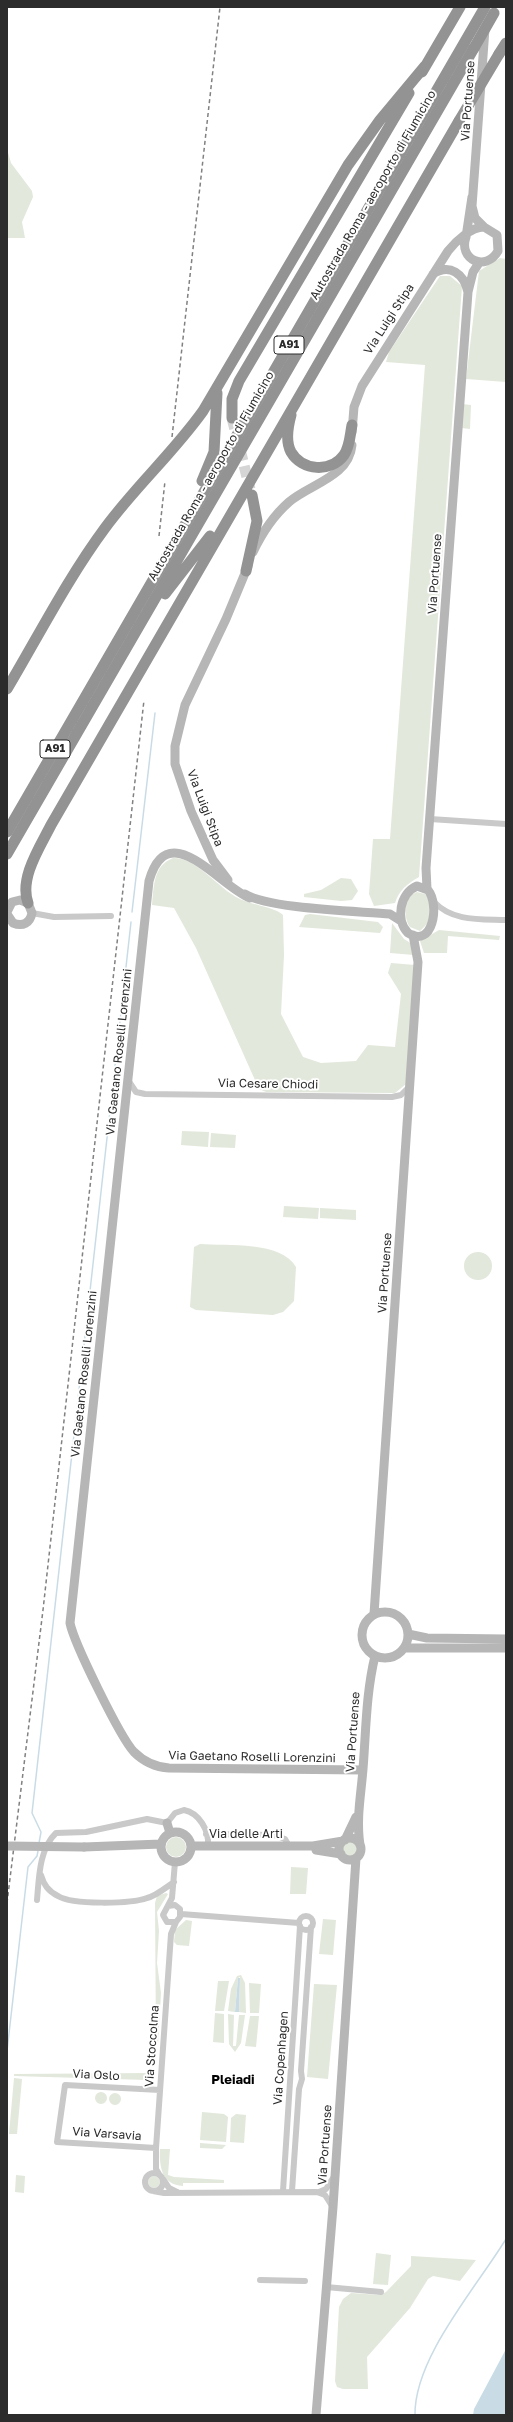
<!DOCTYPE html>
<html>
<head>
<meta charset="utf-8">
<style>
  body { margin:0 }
  #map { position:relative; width:513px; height:2422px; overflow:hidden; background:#fff; font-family:"Golos Text",sans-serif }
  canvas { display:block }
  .frame { position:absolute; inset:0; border:8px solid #2c2c2c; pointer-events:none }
</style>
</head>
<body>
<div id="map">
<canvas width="513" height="2422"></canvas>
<div class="frame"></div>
</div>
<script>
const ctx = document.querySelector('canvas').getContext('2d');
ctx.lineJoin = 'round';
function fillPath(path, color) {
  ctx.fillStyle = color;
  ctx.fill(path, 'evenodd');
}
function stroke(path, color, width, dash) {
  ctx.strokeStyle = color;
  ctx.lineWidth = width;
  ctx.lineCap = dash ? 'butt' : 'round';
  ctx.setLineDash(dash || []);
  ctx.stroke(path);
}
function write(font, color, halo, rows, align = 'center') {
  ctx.font = font + ' "Golos Text",sans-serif';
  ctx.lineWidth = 4;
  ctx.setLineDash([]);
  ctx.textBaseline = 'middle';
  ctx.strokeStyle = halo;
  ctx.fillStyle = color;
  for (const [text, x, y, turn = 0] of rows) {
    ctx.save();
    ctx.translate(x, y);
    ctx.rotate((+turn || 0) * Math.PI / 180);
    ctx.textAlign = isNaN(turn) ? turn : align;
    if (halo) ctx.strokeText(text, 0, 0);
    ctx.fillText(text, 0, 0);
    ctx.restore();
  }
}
const green = new Path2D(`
  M 7,149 L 11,163 L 32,191 L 33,197 L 22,222 L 25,238 L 7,238 Z
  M 500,258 L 506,259 L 506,382 L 466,379 L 479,271 Z
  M 440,276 L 450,276 L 462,286 L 419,877 C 407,884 399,890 395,903 L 374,906 L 369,894 L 373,839 L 390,839 L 425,365 L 386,362 L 389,352 Z
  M 462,404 L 471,405 L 470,429 L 461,428 Z
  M 173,858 C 198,858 217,888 240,899 C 252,905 275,907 283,915 L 284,955 L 281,1014 L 303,1057 L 321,1063 L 356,1061 L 368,1045 L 395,1047 L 401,994 L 388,973 L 391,963 L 415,965 L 406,1084 L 395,1093 L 266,1092 L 259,1089 L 196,948 L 174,908 L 152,905 C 154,886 153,866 173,858 Z
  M 341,878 L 351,879 L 358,891 L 352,900 L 341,901 L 304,897 L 304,894 L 321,890 Z
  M 417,892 L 425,894 L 429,899 L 429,922 L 420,931 L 410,927 C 403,918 404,896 417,892 Z
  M 310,914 L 378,922 L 383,927 L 380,933 L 299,927 L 305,915 Z
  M 392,923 L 404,939 L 412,944 L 414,955 L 390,953 Z
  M 439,930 L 500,936 L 499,940 L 448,936 L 447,953 L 424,953 L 420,941 Z
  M 182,1131 L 209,1132 L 208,1147 L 181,1145 Z
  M 211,1133 L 236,1135 L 235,1148 L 210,1147 Z
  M 284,1206 L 319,1208 L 318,1219 L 283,1217 Z
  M 320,1208 L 356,1210 L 356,1220 L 320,1218 Z
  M 200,1244 C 227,1246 282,1241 296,1267 L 294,1301 L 283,1312 L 273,1315 L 196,1310 L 190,1307 L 194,1247 Z
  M464 1266a14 14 0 1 1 28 0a14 14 0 1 1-28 0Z
  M166 1847a10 10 0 1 1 20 0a10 10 0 1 1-20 0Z
  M342 1849a8 8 0 1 1 16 0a8 8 0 1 1-16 0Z
  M 291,1867 L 308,1868 L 306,1894 L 290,1894 Z
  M 166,1893 L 168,1894 L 157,1912 L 159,1931 L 157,1963 L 161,1993 L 158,2044 L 156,2045 L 155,1903 L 157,1896 Z
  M 323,1919 L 336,1920 L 333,1955 L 319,1954 Z
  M 186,1920 L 192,1921 L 189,1946 L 177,1945 L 174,1942 L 175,1930 Z
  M 241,1975 L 245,1983 L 246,2013 L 239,2012 L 240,1977 L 238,1978 L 235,2012 L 228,2011 L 231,1989 L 237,1976 Z
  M 218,1981 L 229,1981 L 224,2011 L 215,2011 Z
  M 249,1983 L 261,1984 L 259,2013 L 250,2013 Z
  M 314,1984 L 337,1985 L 328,2079 L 307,2077 Z
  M 215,2013 L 224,2014 L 224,2043 L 213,2042 Z
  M 228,2014 L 234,2015 L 233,2046 L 236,2046 L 239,2015 L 245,2015 L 241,2043 L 235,2052 L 229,2044 Z
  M 250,2016 L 259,2016 L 256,2047 L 245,2046 Z
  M 153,2073 L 151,2079 L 147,2080 L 14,2076 L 14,2074 Z
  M 14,2078 L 22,2079 L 17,2134 L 9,2134 Z
  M95 2098a6 6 0 1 1 12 0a6 6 0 1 1-12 0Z
  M109 2099a6 6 0 1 1 12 0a6 6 0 1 1-12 0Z
  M 202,2112 L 224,2114 L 228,2117 L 226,2142 L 200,2140 Z
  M 236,2114 L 246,2115 L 244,2143 L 230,2142 L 231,2118 Z
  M 200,2143 L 226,2145 L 222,2149 L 200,2148 Z
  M 160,2149 L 170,2149 L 168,2175 L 174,2177 L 224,2180 L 224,2183 L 183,2183 L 183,2186 C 162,2185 159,2167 160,2149 Z
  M 16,2175 L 25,2176 L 24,2193 L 15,2192 Z
  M148 2182a6 6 0 1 1 12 0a6 6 0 1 1-12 0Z
  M 376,2253 L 391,2255 L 388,2285 L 373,2284 Z
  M 411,2256 L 476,2260 L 460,2281 L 433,2276 L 428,2279 L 410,2308 L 367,2357 L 368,2389 L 343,2389 L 337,2387 L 335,2381 L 339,2307 L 343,2299 L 351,2293 L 380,2295 L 386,2292 L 411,2266 Z`);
const water = new Path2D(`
  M 238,1978 L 240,1978 L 239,2012 L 235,2012 Z
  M 506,2349 L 506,2415 L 473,2415 L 474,2409 Z`);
const stream = new Path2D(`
  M 132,912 L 155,713
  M 39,1843 L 41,1832 L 32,1813 L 131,922
  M 7,2051 L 28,1867 L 37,1856 L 38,1851
  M 415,2415 C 414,2358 476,2288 506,2239`);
const highwayTunnel = new Path2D(`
  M 232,418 L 250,489`);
const street = new Path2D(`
  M 430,819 L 506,824
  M 434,902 C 453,922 481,919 506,920
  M 32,913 L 54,917 L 111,916
  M 128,1080 L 136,1092 L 145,1094 L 392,1097 L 401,1095 L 409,1087
  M 206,1834 L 274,1835 L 285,1839 L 289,1846
  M 41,1875 C 44,1885 48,1891 58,1896 C 72,1905 131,1904 147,1898 C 156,1896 165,1888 174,1882
  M 37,1900 C 39,1878 39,1849 56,1833 L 86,1832 L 147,1819 L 167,1823 L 175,1813 L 184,1810 C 199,1813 209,1830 208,1845
  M 168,1906 L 175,1905 L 180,1909 L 180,1917 L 176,1922 L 167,1922 L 163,1915 L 172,1898 L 175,1862
  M 181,1914 L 299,1923
  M299 1923a7 7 0 1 1 14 0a7 7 0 1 1-14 0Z
  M 156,2148 L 57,2142 L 65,2085 L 160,2090
  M145 2182a9 9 0 1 1 18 0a9 9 0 1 1-18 0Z
  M 159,2174 L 156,2169 L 156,2148 L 171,1934 L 176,1922
  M 163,2179 L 169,2188 L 177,2192
  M 153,2191 L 164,2193 L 317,2192 L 325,2195 L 332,2206
  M 283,2191 L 300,1926
  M 292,2191 L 299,2089 L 302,2079 L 301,2071 L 311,1927
  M 319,2192 L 326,2189 L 333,2178
  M 260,2280 L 305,2281
  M 326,2287 L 381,2292`);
const secondary = new Path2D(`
  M 484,227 L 475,218 L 472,206 L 485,29
  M 433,274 C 450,263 464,274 468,292
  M 352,432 L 354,407 L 362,386 L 448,251 C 456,241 471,227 484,227 L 497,235 L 498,251 C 486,272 458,260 466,237 L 472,197
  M 253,552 C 262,533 273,516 289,502 C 310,484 349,477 352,445
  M 228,880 L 213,860 L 191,811 L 175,764 L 175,746 L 185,705 L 226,619 L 248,566
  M 417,886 L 428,890 C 440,905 433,949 408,933 C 395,920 400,893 417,886 Z
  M 427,889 L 426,868 L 468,292 L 473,272 L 479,263
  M 245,894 C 269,909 357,911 390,914 L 401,921
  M 250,898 C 220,887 168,814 149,881 L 70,1623 C 74,1643 120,1737 134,1752 C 144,1762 155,1767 169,1768 L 363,1770
  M 7,912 L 12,902 L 20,900 L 28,903 L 32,913 C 30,923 23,927 13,923 L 7,914
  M362 1635a23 23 0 1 1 46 0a23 23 0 1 1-46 0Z
  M 374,1614 L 418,962 L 413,935
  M 408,1634 L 427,1638 L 506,1639
  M 404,1648 L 506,1648
  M 167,1823 L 170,1833
  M161 1847a15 15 0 1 1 30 0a15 15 0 1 1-30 0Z
  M339 1849a11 11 0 1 1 22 0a11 11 0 1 1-22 0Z
  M 345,1840 L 356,1817
  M 360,1845 C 356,1819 361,1795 363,1769 C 366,1731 366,1693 375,1656
  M 191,1846 L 313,1846 L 343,1841
  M 84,1847 L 161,1844
  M 316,1850 L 341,1854
  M 316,2415 L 333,2207 L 356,1858`);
const highway = new Path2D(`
  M 499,54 L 506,43
  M 422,72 L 460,7
  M 291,415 C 288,426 285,441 291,452 C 302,471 331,473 344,455 C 350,446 350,435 352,425
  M 232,418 L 232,399 L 239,381 L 409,93
  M 202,481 L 214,452 L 217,393
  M 246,571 L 257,521 L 252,495
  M 165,594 L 210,536
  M 7,689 C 39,635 68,578 105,528 C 135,487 173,453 203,411 L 348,165 L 380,120 L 425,66
  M 7,832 L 485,7
  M 7,854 L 474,48
  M 28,903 C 19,878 40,847 51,825 L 459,121`);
const rail = new Path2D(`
  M 172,437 L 220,7
  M 159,536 L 165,481
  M 7,1903 L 43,1610 L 144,700`);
const secondaryBridge = new Path2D(`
  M 7,1846 L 84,1847`);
const highwayBridge = new Path2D(`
  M 474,48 L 494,13
  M 459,121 L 499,54`);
const shields = [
  [289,345,30],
  [55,749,30]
];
const shieldNames = [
  ["A91",289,345],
  ["A91",55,749]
];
const streetNames = [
  ["Via Portuense",468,101,-86],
  ["Autostrada Roma - aeroporto di Fiumicino",373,195,-60],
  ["Via Luigi Stipa",389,319,-57],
  ["Autostrada Roma - aeroporto di Fiumicino",211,476,-60],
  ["Via Portuense",435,574,-86],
  ["Via Luigi Stipa",205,808,69],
  ["Via Gaetano Roselli Lorenzini",119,1052,-84],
  ["Via Cesare Chiodi",268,1084,1],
  ["Via Portuense",385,1273,-86],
  ["Via Gaetano Roselli Lorenzini",84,1374,-84],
  ["Via Portuense",353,1732,-86],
  ["Via Gaetano Roselli Lorenzini",252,1757,1],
  ["Via delle Arti",246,1834],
  ["Via Stoccolma",152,2046,-86],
  ["Via Copenhagen",281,2058,-86],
  ["Via Oslo",96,2075,3],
  ["Via Varsavia",107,2134,4],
  ["Via Portuense",325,2145,-86]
];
const neighbourhoodNames = [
  ["Pleiadi",233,2080]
];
fillPath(green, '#e2e8db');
fillPath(water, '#c9dce6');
stroke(stream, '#c9dce6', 1.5);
stroke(highwayTunnel, '#d5d5d5', 11, [11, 5.5]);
stroke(street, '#c9c9c9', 6);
stroke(secondary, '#b6b6b6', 9);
stroke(highway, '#939393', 11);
stroke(rail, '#818181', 1.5, [4, 3]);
stroke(secondaryBridge, '#b6b6b6', 9);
stroke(highwayBridge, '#939393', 11);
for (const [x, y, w] of shields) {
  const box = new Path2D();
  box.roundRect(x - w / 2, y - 9, w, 18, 3);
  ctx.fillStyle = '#fff';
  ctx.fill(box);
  stroke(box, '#2c2c2c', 1);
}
write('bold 11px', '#2c2c2c', null, shieldNames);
write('12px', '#2c2c2c', '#fff', streetNames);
write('bold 13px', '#000', '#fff', neighbourhoodNames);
</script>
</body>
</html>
